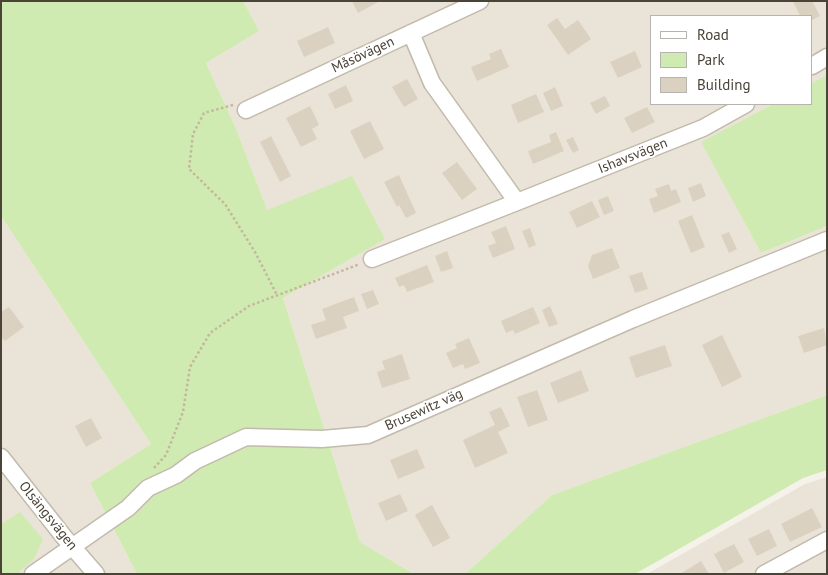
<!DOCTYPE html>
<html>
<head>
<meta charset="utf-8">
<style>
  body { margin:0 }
  #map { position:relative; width:828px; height:575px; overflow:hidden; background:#f5f2ea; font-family:"PT Sans",sans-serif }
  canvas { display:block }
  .frame { position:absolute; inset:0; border:2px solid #4a4337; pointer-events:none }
  .legend { position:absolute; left:650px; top:15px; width:162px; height:90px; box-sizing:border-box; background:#fff; border:1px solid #b7b4af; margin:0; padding:6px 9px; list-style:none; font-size:15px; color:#4a4337 }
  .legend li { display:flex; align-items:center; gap:10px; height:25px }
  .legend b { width:25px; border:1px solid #b7b4af }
</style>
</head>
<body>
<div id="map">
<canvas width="828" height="575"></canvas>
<div class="frame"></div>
<ul class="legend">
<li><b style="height:6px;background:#fff"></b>Road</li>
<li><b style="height:14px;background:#d0ebb1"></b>Park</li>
<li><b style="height:14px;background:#dbd1c1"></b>Building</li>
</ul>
</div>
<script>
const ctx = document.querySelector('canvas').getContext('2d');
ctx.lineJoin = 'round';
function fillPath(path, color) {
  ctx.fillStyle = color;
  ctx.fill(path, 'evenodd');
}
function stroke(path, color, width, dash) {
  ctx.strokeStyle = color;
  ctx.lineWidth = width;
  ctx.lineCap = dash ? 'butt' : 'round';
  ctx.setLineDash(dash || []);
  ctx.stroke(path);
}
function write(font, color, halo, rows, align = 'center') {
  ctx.font = font + ' "PT Sans",sans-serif';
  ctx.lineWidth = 4;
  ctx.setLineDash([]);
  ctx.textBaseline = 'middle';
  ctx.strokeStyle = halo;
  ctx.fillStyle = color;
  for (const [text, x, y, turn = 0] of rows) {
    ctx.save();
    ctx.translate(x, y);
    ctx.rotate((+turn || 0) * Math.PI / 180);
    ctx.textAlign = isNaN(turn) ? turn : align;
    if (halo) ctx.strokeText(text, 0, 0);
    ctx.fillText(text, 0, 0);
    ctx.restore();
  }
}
const residential = new Path2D(`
  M 243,1 L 827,1 L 827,75 L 812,83 L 812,16 L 652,16 L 652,104 L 773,104 L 702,142 L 761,253 L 827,226 L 827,395 L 552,495 L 465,574 L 414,574 L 360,542 L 283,298 L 384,239 L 352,177 L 267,211 L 235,126 L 206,63 L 258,31 Z
  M 1,216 L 151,444 L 90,483 L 137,574 L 1,574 Z
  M 827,477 L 827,574 L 647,574 L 805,484 Z`);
const green = new Path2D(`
  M 1,1 L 243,1 L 259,31 L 206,63 L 235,126 L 267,210 L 352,176 L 385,239 L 283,298 L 360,542 L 414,574 L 137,574 L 90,483 L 151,444 L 1,216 Z
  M 827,75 L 827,226 L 761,253 L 701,142 L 773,104 L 812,104 L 812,83 Z
  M 827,395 L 827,470 L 803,478 L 635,574 L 465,574 L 552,495 Z
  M 20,512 L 43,539 L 34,559 L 17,574 L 1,574 L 1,524 Z`);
const building = new Path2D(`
  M 352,1 L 380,1 L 358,13 Z
  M 793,1 L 812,1 L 820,16 L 812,20 L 812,16 L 800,16 Z
  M 557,18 L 565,29 L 578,20 L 591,39 L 568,55 L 547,25 Z
  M 328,27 L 335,43 L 304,57 L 297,41 Z
  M 501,49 L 509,67 L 477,81 L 471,67 L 491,59 L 489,54 Z
  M 635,51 L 642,67 L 618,78 L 610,62 Z
  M 407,79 L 418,99 L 404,107 L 392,87 Z
  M 346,85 L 353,101 L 335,109 L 328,94 Z
  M 555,87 L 563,106 L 551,111 L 543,93 Z
  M 536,94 L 544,112 L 518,123 L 511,105 Z
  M 605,96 L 610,106 L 596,114 L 590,103 Z
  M 310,106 L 319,125 L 312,129 L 317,139 L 301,147 L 286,118 Z
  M 647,107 L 655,122 L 632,133 L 624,118 Z
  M 370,121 L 384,149 L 364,159 L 350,131 Z
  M 556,132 L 564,151 L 533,164 L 528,151 L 551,142 L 549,135 Z
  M 271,136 L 291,176 L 280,182 L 260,142 Z
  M 573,137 L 579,150 L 573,153 L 566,140 Z
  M 457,162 L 477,189 L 462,200 L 442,173 Z
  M 399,175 L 416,213 L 406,218 L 399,205 L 397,207 L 384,182 Z
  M 701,183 L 706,196 L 693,202 L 688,188 Z
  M 669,184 L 671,191 L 676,189 L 681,202 L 654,213 L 649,199 L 658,196 L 655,189 Z
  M 608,196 L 614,211 L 604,215 L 598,200 Z
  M 592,201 L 600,217 L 577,228 L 569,212 Z
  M 692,215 L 705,247 L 691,253 L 678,221 Z
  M 506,226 L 515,249 L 493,258 L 488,246 L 496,243 L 491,232 Z
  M 530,228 L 536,245 L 529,248 L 522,231 Z
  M 729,232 L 737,249 L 729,253 L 721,235 Z
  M 612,248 L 620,268 L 593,279 L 588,266 L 592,255 Z
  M 447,251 L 453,268 L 441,272 L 435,256 Z
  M 427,265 L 434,282 L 407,292 L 404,285 L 399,287 L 395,278 Z
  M 642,272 L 648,289 L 635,293 L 629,276 Z
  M 373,290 L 379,304 L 367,309 L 361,294 Z
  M 354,297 L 359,311 L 343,317 L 347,328 L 316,339 L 311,325 L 326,320 L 322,309 Z
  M 550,306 L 558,324 L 549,327 L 542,310 Z
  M 9,307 L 24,327 L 5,341 L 1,337 L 1,312 Z
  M 533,307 L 540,323 L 515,334 L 513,330 L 506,333 L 501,321 Z
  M 824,328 L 827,345 L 804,353 L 798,336 Z
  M 722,335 L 742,377 L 722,387 L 702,345 Z
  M 469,338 L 480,363 L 465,369 L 463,364 L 453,368 L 446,353 L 457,348 L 455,344 Z
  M 665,345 L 672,366 L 636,378 L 629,357 Z
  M 402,354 L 410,379 L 382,388 L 377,372 L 385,369 L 382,361 Z
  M 581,370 L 589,391 L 558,403 L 550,383 Z
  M 537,390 L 548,420 L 528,427 L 517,397 Z
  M 501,407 L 510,426 L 498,432 L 508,453 L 475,468 L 463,440 L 495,425 L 489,412 Z
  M 91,418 L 102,438 L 86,447 L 75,426 Z
  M 417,449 L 425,468 L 398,479 L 390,460 Z
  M 400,494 L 408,511 L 386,521 L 378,503 Z
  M 432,505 L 450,538 L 433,547 L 415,515 Z
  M 812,508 L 822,527 L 790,542 L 781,524 Z
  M 769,529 L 777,546 L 757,556 L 748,539 Z
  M 734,544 L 744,562 L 724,573 L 714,554 Z
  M 701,561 L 709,574 L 680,574 Z`);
const path = new Path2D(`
  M 233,105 L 204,113 L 193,134 L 189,169 L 225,204 L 255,252 L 277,295
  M 154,468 L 166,455 L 183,412 L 190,367 L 210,333 L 249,306 L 360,264`);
const minor = new Path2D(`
  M 812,66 L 827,57
  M 246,110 L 480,1
  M 517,202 L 703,128 L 746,104
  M 372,259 L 517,202 L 432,83 L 411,33
  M 1,457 L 64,537 L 96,574
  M 33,574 L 128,508 L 148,488 L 176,475 L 195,461 L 246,437 L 322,439 L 368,435 L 633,319 L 827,240
  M 764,574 L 827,540`);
const streetNames = [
  ["Måsövägen",363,55,-25],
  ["Ishavsvägen",633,156,-22],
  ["Brusewitz väg",424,410,-24],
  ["Olsängsvägen",48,516,51]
];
fillPath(residential, '#eae4d8');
fillPath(green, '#d0ebb1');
fillPath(building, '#dbd1c1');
stroke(minor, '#c2baac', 19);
stroke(path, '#c4b79c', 2.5, [2.5, 2.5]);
stroke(minor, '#fff', 16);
write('14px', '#4a4337', '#fff', streetNames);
</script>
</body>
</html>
